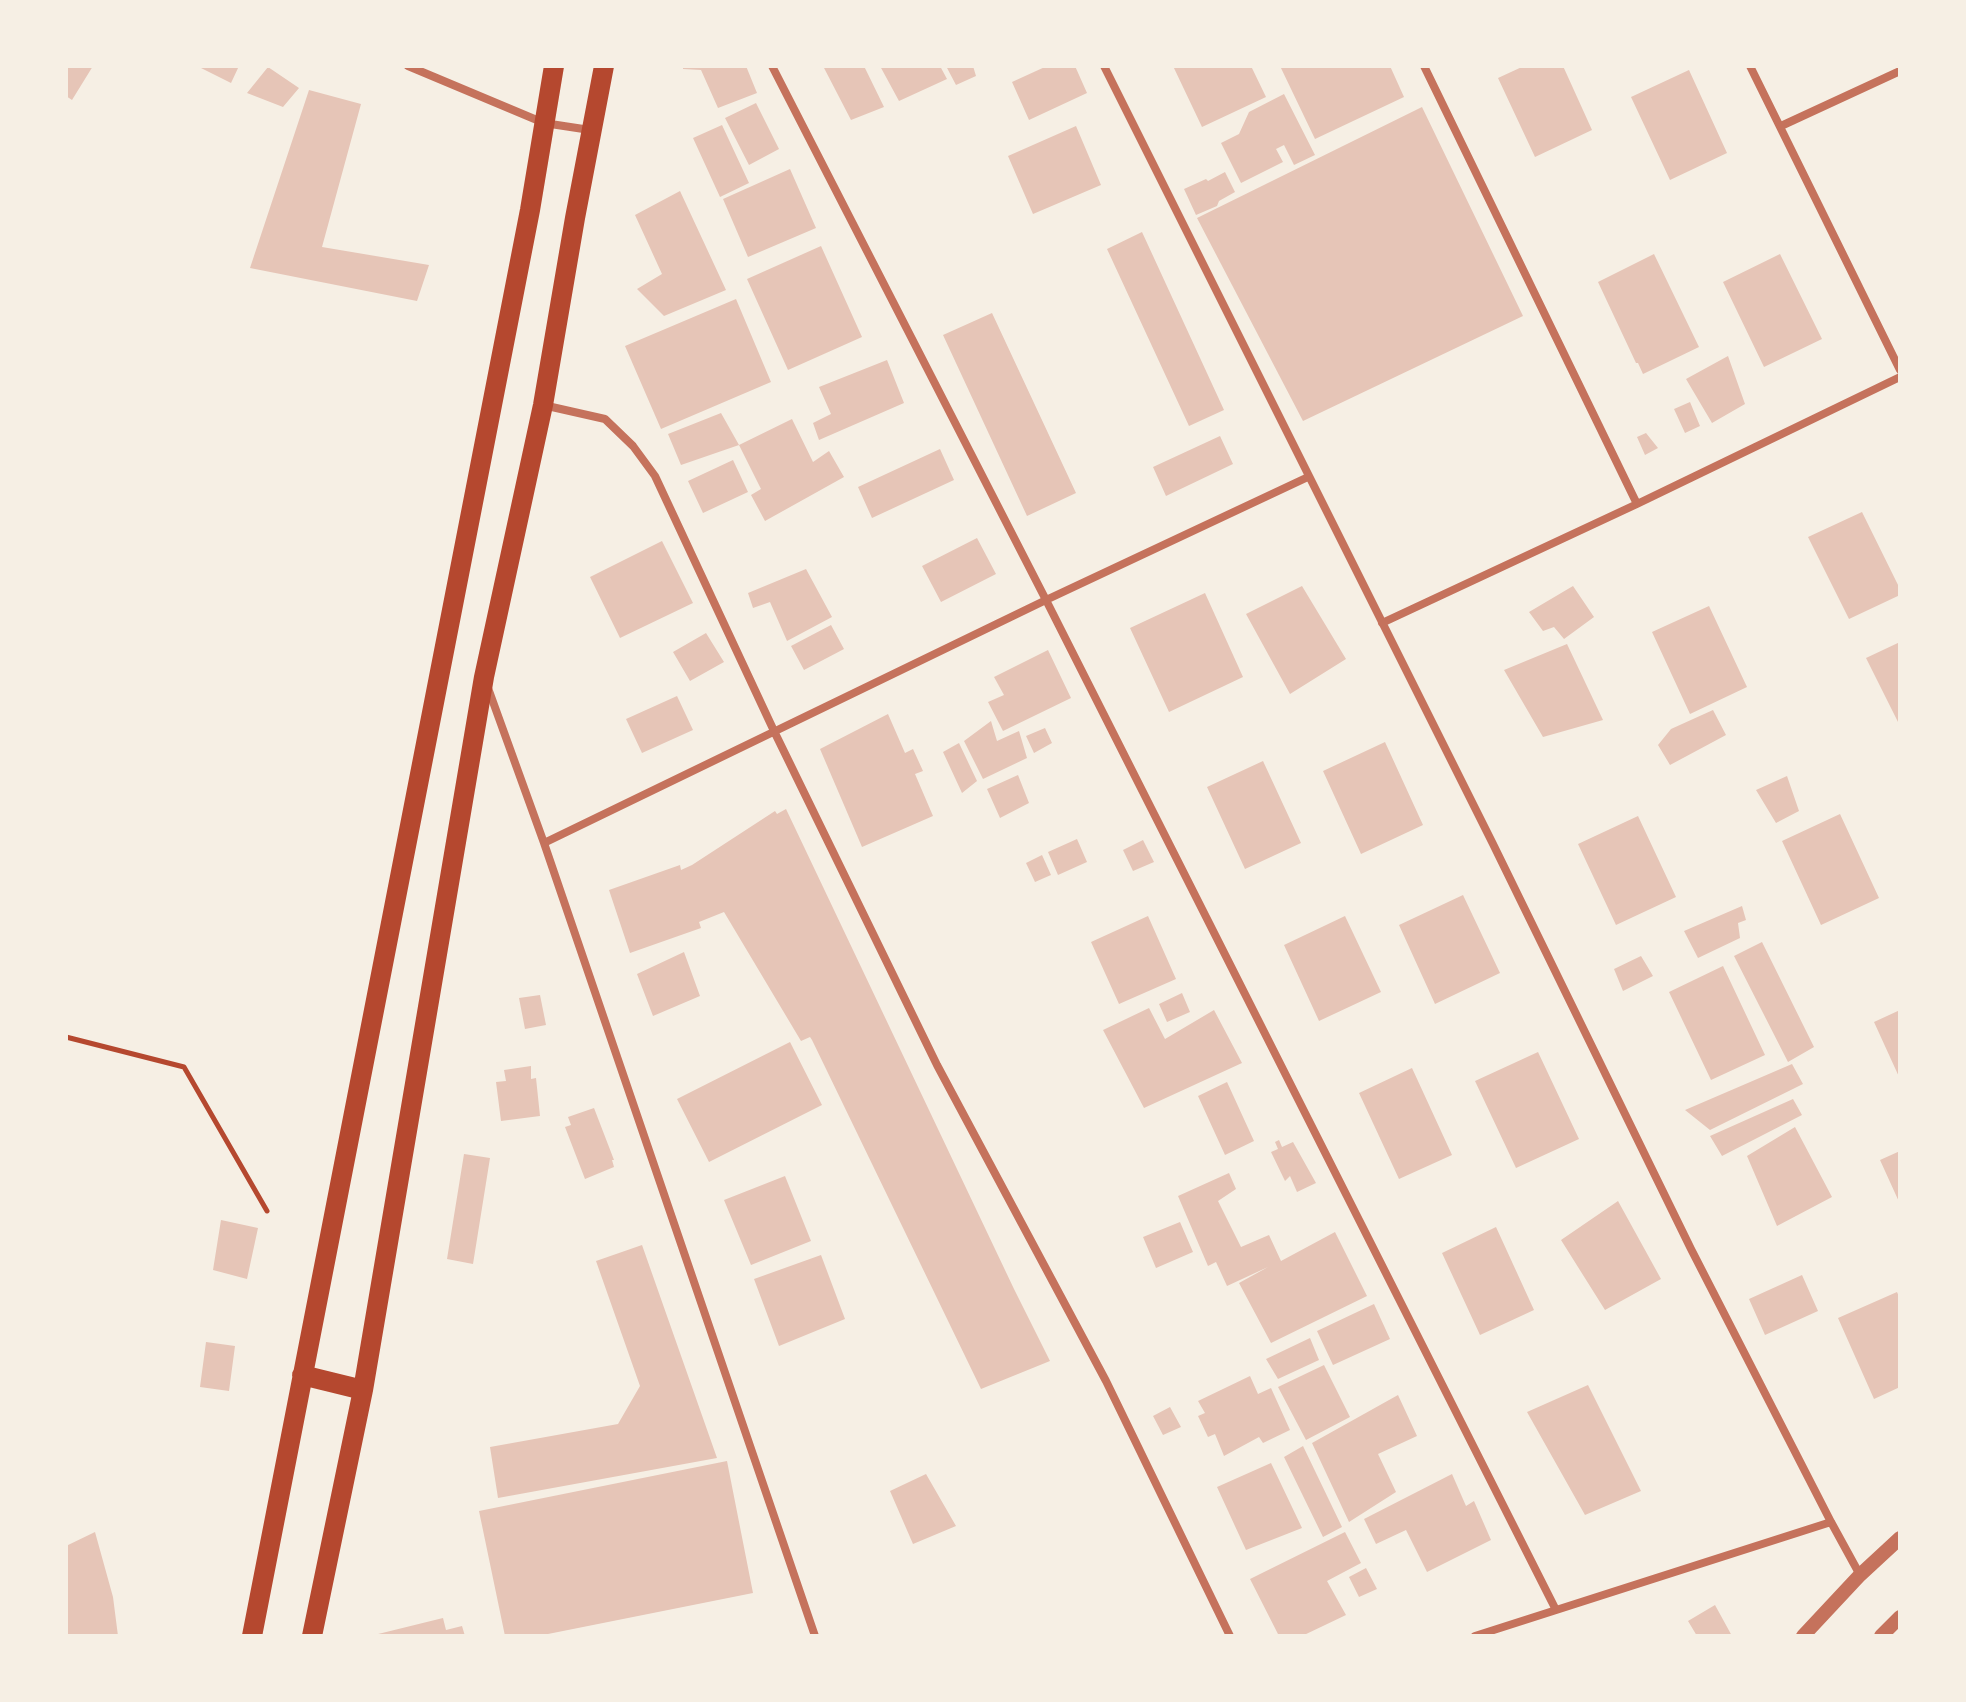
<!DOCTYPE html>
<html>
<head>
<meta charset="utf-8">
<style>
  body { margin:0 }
  #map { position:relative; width:1966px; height:1702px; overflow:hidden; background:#f6efe4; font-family:Inter,sans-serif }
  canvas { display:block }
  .frame { position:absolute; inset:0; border:68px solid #f6efe4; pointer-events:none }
</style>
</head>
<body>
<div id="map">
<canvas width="1966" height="1702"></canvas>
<div class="frame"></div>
</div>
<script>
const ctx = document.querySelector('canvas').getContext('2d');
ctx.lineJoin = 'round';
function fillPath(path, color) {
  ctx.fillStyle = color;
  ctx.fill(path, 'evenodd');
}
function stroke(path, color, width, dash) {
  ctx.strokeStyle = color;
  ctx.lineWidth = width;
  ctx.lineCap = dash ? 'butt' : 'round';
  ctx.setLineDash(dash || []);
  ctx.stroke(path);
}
const building = new Path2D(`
  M 66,66 L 93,66 L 72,100 L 66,96 Z
  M 197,66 L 239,66 L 231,83 Z
  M 683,66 L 746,66 L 757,93 L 718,108 L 701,70 L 683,69 Z
  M 823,66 L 864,66 L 884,107 L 851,120 Z
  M 880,66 L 940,66 L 947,79 L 899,101 Z
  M 946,66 L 973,66 L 976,76 L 956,85 Z
  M 1047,66 L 1075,66 L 1087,93 L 1029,120 L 1012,82 Z
  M 1173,66 L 1251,66 L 1266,97 L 1202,127 Z
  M 1280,66 L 1390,66 L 1404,97 L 1315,139 Z
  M 1524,66 L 1563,66 L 1592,130 L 1535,157 L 1498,78 Z
  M 268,67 L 299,88 L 283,107 L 247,93 Z
  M 1689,70 L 1727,153 L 1670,180 L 1631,97 Z
  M 309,90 L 361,104 L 322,247 L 429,265 L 417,301 L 250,268 Z
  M 1284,94 L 1315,155 L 1294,165 L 1284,145 L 1276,149 L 1283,162 L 1241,183 L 1221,143 L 1239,134 L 1249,112 Z
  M 756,103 L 779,149 L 749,165 L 725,118 Z
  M 1422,107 L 1523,316 L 1303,421 L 1197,218 Z
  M 722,125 L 749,183 L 720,197 L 693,138 Z
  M 1076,126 L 1101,185 L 1033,214 L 1008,156 Z
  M 790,169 L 816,228 L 748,257 L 723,199 Z
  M 1225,172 L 1235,192 L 1219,201 L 1217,206 L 1196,215 L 1184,189 L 1206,179 L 1208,181 Z
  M 680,191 L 726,290 L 664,316 L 637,289 L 662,274 L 635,215 Z
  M 1142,232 L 1224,410 L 1189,426 L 1107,249 Z
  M 821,246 L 862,337 L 788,370 L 747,279 Z
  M 1654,254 L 1699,347 L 1643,374 L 1638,363 L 1636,363 L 1598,282 Z
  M 1780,254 L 1822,339 L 1764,367 L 1723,282 Z
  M 736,299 L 771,382 L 661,429 L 625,346 Z
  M 992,313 L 1076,493 L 1027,516 L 943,335 Z
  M 1728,356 L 1745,404 L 1712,423 L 1686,379 Z
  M 887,360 L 904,403 L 819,440 L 813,423 L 831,414 L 819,387 Z
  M 1690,402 L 1700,426 L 1685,433 L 1674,409 Z
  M 721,413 L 739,445 L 681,465 L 668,434 Z
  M 792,419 L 813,462 L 829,451 L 844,477 L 765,521 L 751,495 L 761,489 L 739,445 Z
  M 1646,433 L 1658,448 L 1645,455 L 1637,437 Z
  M 1220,436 L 1233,464 L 1166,496 L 1153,467 Z
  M 940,449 L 954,480 L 872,518 L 858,487 Z
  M 733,460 L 748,492 L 703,513 L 688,481 Z
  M 1862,512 L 1900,589 L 1900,595 L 1849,619 L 1808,537 Z
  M 977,538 L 996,574 L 941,602 L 922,566 Z
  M 662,541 L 693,603 L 620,638 L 590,577 Z
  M 806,569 L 832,617 L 787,641 L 770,602 L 753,608 L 748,593 Z
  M 1302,586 L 1346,659 L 1290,694 L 1246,614 Z
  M 1573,586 L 1594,617 L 1564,639 L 1554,627 L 1543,631 L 1529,612 Z
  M 1205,593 L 1243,677 L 1169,712 L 1130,628 Z
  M 1709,606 L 1747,687 L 1690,714 L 1652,632 Z
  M 831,625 L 844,649 L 804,670 L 791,646 Z
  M 706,633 L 724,662 L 690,681 L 673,652 Z
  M 1900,642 L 1900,726 L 1866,658 Z
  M 1567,644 L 1603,720 L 1543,737 L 1504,670 Z
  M 1048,650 L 1071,698 L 1003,731 L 988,702 L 1004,695 L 994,677 Z
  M 677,696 L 693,730 L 642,753 L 626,719 Z
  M 1713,710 L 1726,735 L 1670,765 L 1658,745 L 1671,729 Z
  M 888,714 L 905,753 L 913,749 L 923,771 L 915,774 L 933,816 L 862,847 L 820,749 Z
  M 991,721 L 997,741 L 1019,731 L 1027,758 L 983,779 L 964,741 Z
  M 1045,728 L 1052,743 L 1034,753 L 1026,736 Z
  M 1385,742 L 1423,825 L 1361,854 L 1323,771 Z
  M 959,743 L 977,781 L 962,793 L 943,752 Z
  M 1263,761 L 1301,843 L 1245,869 L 1207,787 Z
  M 1018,775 L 1029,803 L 1000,818 L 987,789 Z
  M 1787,776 L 1799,811 L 1776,823 L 1756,790 Z
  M 786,809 L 1014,1289 L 1050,1361 L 981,1389 L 812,1040 L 810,1037 L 801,1041 L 724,912 L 699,922 L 701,928 L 630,953 L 609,890 L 680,865 L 681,870 L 692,865 L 775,811 L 777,814 Z
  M 1840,814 L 1879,898 L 1821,925 L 1782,841 Z
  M 1638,816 L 1676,897 L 1616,925 L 1578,844 Z
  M 1077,839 L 1087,862 L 1058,875 L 1048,852 Z
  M 1143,840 L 1154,862 L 1133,871 L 1123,850 Z
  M 1042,855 L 1051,875 L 1035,882 L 1026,863 Z
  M 1463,895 L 1500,973 L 1435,1004 L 1399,925 Z
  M 1742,906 L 1746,920 L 1738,923 L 1740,938 L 1698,958 L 1684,931 Z
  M 1148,916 L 1176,979 L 1119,1004 L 1091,942 Z
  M 1345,916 L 1381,992 L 1319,1021 L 1284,945 Z
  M 1762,942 L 1814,1047 L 1788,1062 L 1734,956 Z
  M 684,952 L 700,996 L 653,1016 L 637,974 Z
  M 1641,956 L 1653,976 L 1623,991 L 1614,969 Z
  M 1723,966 L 1765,1055 L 1711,1080 L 1669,992 Z
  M 1182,993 L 1190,1012 L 1167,1022 L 1159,1004 Z
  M 540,995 L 546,1025 L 525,1029 L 519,998 Z
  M 1149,1008 L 1165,1039 L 1214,1010 L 1242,1063 L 1144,1108 L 1103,1030 Z
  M 1900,1010 L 1900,1079 L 1874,1022 Z
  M 790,1042 L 822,1105 L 709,1162 L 677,1099 Z
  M 1538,1052 L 1579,1139 L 1516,1168 L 1475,1081 Z
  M 1792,1064 L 1803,1084 L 1710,1130 L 1685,1110 Z
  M 531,1066 L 531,1079 L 536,1078 L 540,1116 L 501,1121 L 496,1082 L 506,1081 L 504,1070 Z
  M 1412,1068 L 1452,1155 L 1399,1179 L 1359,1093 Z
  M 1227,1082 L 1254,1141 L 1225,1155 L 1198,1096 Z
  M 1793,1099 L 1802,1115 L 1722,1156 L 1710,1136 Z
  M 594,1108 L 614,1160 L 612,1160 L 614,1167 L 585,1179 L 565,1127 L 571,1125 L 568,1117 Z
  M 1795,1127 L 1832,1197 L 1777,1226 L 1747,1156 Z
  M 1279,1140 L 1282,1147 L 1293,1142 L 1316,1183 L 1297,1192 L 1290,1176 L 1285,1181 L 1271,1152 L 1278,1149 L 1275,1142 Z
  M 1900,1151 L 1900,1204 L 1880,1160 Z
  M 464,1154 L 490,1158 L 473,1264 L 447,1259 Z
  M 1229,1173 L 1236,1189 L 1218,1201 L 1241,1247 L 1269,1235 L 1281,1261 L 1335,1232 L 1367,1296 L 1271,1343 L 1239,1283 L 1268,1267 L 1227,1286 L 1216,1262 L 1208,1266 L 1178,1196 Z
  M 785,1176 L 811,1241 L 751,1265 L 724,1200 Z
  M 1618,1201 L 1661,1279 L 1605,1310 L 1561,1240 Z
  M 221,1220 L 258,1228 L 247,1279 L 213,1270 Z
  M 1180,1222 L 1193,1252 L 1156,1268 L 1143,1237 Z
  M 1496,1227 L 1534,1310 L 1480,1335 L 1442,1253 Z
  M 642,1245 L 717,1458 L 498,1498 L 490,1447 L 618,1424 L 640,1386 L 596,1261 Z
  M 821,1255 L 845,1319 L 779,1346 L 754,1279 Z
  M 1802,1275 L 1818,1311 L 1765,1335 L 1749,1299 Z
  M 1897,1292 L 1900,1299 L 1900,1387 L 1874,1399 L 1838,1318 Z
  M 1374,1304 L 1390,1339 L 1333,1365 L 1317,1331 Z
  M 1310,1338 L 1319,1360 L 1278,1379 L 1266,1359 Z
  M 206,1342 L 235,1346 L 229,1391 L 200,1387 Z
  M 1324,1365 L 1350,1417 L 1306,1440 L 1278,1387 Z
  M 1250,1376 L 1258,1394 L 1271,1388 L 1290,1430 L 1263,1443 L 1259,1437 L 1224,1456 L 1215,1434 L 1208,1437 L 1198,1416 L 1205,1413 L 1198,1401 Z
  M 1588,1385 L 1641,1491 L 1585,1515 L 1527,1412 Z
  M 1398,1395 L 1417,1436 L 1378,1454 L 1396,1492 L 1349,1522 L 1312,1443 Z
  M 1170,1407 L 1181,1427 L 1163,1435 L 1153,1416 Z
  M 1303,1446 L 1342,1527 L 1323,1537 L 1284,1457 Z
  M 727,1461 L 753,1593 L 538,1636 L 505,1636 L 479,1511 Z
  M 1271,1463 L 1302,1528 L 1246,1550 L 1217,1487 Z
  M 926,1474 L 956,1526 L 913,1544 L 890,1491 Z
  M 1452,1474 L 1466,1506 L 1474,1501 L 1491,1540 L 1427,1572 L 1406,1530 L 1376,1544 L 1364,1519 Z
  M 95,1532 L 113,1597 L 118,1636 L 66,1636 L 66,1546 Z
  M 1345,1532 L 1361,1563 L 1327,1581 L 1346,1615 L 1302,1636 L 1279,1636 L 1250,1579 Z
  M 1366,1568 L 1377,1589 L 1359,1597 L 1349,1577 Z
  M 1715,1605 L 1732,1636 L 1697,1636 L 1688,1621 Z
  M 443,1618 L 446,1630 L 462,1626 L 465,1636 L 370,1636 Z`);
const path = new Path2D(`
  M 66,1037 L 184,1067 L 267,1211`);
const minor = new Path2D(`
  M 408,66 L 544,123 L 590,130
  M 772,66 L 1046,600 L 1556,1610
  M 1104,66 L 1493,844 L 1691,1249 L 1831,1522 L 1860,1575
  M 1424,66 L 1637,504
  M 1750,66 L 1900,370
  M 1781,126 L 1900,71
  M 543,405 L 605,419 L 633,446 L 655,476 L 774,731 L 937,1065 L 1106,1381 L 1230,1636
  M 1382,623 L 1637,504 L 1900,377
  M 488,688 L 544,843 L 1046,600 L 1308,477
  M 544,843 L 815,1636
  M 1475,1636 L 1831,1522`);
const tertiary = new Path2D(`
  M 1803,1636 L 1860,1575 L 1900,1538
  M 1881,1636 L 1900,1617`);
const primary = new Path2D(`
  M 302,1375 L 363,1390
  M 252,1636 L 530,210 L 554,66
  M 312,1636 L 363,1390 L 484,677 L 543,405 L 575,218 L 604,66`);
fillPath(building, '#e6c5b7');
stroke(path, '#b5482f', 5);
stroke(minor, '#c5725c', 8);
stroke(tertiary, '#c5725c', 14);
stroke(primary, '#b5482f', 20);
</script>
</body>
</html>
